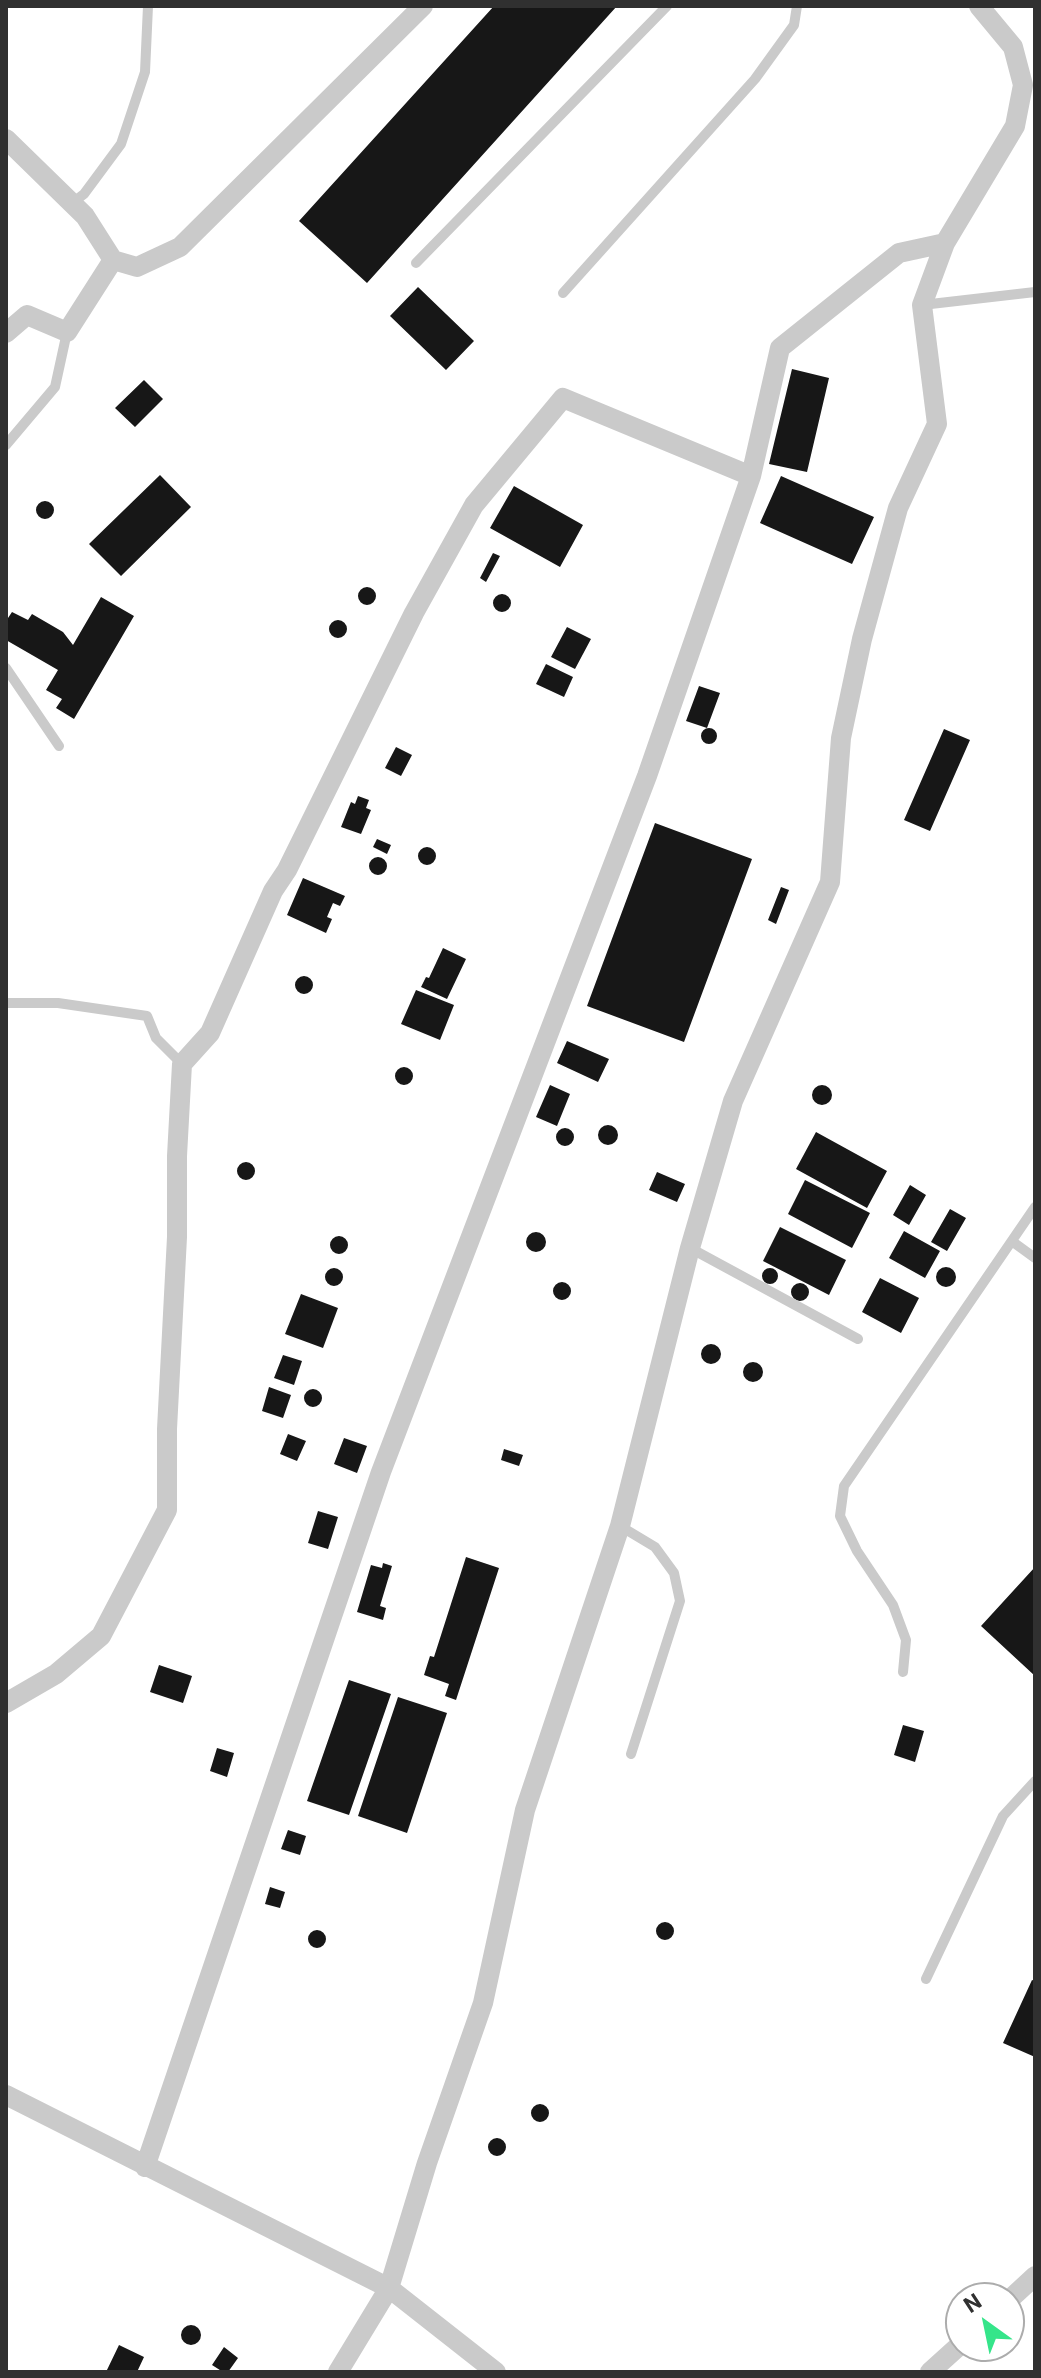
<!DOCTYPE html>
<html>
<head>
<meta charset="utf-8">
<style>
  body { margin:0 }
  #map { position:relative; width:1041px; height:2378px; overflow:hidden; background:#fff; font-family:Roboto,sans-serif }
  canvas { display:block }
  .frame { position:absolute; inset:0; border:8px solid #303030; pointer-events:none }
  .north { position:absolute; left:945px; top:2282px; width:80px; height:80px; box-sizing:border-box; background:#fff; border:2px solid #acacac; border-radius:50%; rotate:327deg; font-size:22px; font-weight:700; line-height:32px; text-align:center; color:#303030 }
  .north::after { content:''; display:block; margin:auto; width:28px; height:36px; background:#35e58a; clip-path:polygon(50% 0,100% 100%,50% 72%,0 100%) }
</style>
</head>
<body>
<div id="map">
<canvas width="1041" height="2378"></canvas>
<div class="frame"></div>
<div class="north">N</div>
</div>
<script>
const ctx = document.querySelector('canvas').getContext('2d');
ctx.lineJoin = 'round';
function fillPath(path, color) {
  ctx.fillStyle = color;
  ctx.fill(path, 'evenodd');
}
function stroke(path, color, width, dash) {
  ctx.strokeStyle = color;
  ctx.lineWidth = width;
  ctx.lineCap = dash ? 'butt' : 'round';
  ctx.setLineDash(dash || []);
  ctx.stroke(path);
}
const building = new Path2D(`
  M 494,6 L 617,6 L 367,283 L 299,221 Z
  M 418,287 L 474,341 L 446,370 L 390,316 Z
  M 792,369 L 829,378 L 807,472 L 769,464 Z
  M 144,380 L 163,399 L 135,427 L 115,408 Z
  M 160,475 L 191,507 L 121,576 L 89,544 Z
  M 781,476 L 874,517 L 852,564 L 760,523 Z
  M 514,486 L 583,525 L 560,567 L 490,528 Z
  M36 510a9 9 0 1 1 18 0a9 9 0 1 1-18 0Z
  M 493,553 L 500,556 L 486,582 L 480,578 Z
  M358 596a9 9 0 1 1 18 0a9 9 0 1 1-18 0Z
  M493 603a9 9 0 1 1 18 0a9 9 0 1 1-18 0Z
  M 101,597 L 134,616 L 74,719 L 56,708 L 62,699 L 46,690 L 58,670 L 6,640 L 6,621 L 12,612 L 28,620 L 32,614 L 63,632 L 73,645 Z
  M329 629a9 9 0 1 1 18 0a9 9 0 1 1-18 0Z
  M 567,627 L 591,639 L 575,669 L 551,657 Z
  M 546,664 L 573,677 L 564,697 L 536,684 Z
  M 699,686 L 720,693 L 707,728 L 686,721 Z
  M701 736a8 8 0 1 1 16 0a8 8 0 1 1-16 0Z
  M 944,729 L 970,740 L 930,831 L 904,820 Z
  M 396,747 L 412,755 L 401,776 L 385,768 Z
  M 358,796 L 369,800 L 366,808 L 371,810 L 361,834 L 341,827 L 351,802 L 355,804 Z
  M 655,823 L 752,859 L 684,1042 L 587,1006 Z
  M 377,839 L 391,845 L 387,854 L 373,847 Z
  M418 856a9 9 0 1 1 18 0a9 9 0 1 1-18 0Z
  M369 866a9 9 0 1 1 18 0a9 9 0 1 1-18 0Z
  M 303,878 L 345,896 L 340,906 L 333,903 L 327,917 L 332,919 L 326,933 L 287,915 Z
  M 781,887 L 789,890 L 776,924 L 768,920 Z
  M 443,948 L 466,959 L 447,999 L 421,987 L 426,977 L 429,978 Z
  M295 985a9 9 0 1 1 18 0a9 9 0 1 1-18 0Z
  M 416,990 L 454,1005 L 440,1040 L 401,1024 Z
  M 567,1041 L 609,1059 L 598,1082 L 557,1063 Z
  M395 1076a9 9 0 1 1 18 0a9 9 0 1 1-18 0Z
  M 550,1085 L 570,1094 L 557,1126 L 536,1117 Z
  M812 1095a10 10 0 1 1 20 0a10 10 0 1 1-20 0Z
  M598 1135a10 10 0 1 1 20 0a10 10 0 1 1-20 0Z
  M556 1137a9 9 0 1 1 18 0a9 9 0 1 1-18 0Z
  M 816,1132 L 887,1171 L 867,1208 L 796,1169 Z
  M237 1171a9 9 0 1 1 18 0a9 9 0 1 1-18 0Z
  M 657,1172 L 685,1184 L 677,1202 L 649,1190 Z
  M 805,1180 L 870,1213 L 852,1248 L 788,1214 Z
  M 910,1185 L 926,1195 L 909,1225 L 893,1215 Z
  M 950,1209 L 966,1218 L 947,1251 L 931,1242 Z
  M 780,1227 L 846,1260 L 829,1295 L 763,1261 Z
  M 904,1231 L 940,1251 L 925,1278 L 889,1258 Z
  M526 1242a10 10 0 1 1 20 0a10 10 0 1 1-20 0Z
  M330 1245a9 9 0 1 1 18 0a9 9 0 1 1-18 0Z
  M936 1277a10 10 0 1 1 20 0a10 10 0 1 1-20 0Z
  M325 1277a9 9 0 1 1 18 0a9 9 0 1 1-18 0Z
  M762 1276a8 8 0 1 1 16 0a8 8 0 1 1-16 0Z
  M 880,1278 L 919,1298 L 901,1333 L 862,1312 Z
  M553 1291a9 9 0 1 1 18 0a9 9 0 1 1-18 0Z
  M791 1292a9 9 0 1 1 18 0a9 9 0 1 1-18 0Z
  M 301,1294 L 338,1308 L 323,1348 L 285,1334 Z
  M701 1354a10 10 0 1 1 20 0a10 10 0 1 1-20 0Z
  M 283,1355 L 302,1361 L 294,1385 L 274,1378 Z
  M743 1372a10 10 0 1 1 20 0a10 10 0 1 1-20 0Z
  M 269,1387 L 291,1395 L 283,1418 L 262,1411 Z
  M304 1398a9 9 0 1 1 18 0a9 9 0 1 1-18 0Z
  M 288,1434 L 306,1441 L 297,1461 L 280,1454 Z
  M 344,1438 L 367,1446 L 357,1473 L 334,1464 Z
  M 504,1449 L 523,1455 L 519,1466 L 501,1460 Z
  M 318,1511 L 338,1517 L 328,1549 L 308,1543 Z
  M 466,1557 L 499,1568 L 456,1700 L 445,1696 L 449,1684 L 424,1675 L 430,1656 L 434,1657 Z
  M 383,1563 L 392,1566 L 380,1606 L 386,1608 L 383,1620 L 357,1612 L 371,1565 L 382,1568 Z
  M 1035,1567 L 1035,1676 L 981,1626 Z
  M 159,1665 L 192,1676 L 183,1703 L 150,1692 Z
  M 349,1680 L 391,1694 L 349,1815 L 307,1801 Z
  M 398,1697 L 447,1713 L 407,1833 L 358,1816 Z
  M 903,1725 L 924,1731 L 915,1762 L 894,1755 Z
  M 217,1748 L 234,1753 L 227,1777 L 210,1771 Z
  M 288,1830 L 306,1836 L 300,1855 L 281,1849 Z
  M 270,1887 L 285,1892 L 280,1908 L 265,1904 Z
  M656 1931a9 9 0 1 1 18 0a9 9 0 1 1-18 0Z
  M308 1939a9 9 0 1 1 18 0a9 9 0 1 1-18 0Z
  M 1032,1980 L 1035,1981 L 1035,2057 L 1003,2043 Z
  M531 2113a9 9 0 1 1 18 0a9 9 0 1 1-18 0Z
  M488 2147a9 9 0 1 1 18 0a9 9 0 1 1-18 0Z
  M181 2335a10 10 0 1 1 20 0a10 10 0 1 1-20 0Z
  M 119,2345 L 144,2357 L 137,2372 L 106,2372 Z
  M 224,2347 L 238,2358 L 228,2372 L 223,2372 L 212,2365 Z`);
const service = new Path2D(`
  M 72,203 L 84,194 L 121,144 L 145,72 L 148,6
  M 416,263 L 667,6
  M 563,293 L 755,79 L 794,25 L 797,6
  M 922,305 L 1035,292
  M 6,445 L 55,387 L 67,332
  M 6,668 L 59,746
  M 6,1003 L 58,1003 L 147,1016 L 156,1038 L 182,1064
  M 1013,1242 L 1035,1258
  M 690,1248 L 858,1339
  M 620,1526 L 655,1547 L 674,1573 L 680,1601 L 631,1754
  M 903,1672 L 906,1640 L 893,1605 L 857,1551 L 840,1516 L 844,1486 L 1035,1207
  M 926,1979 L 1003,1816 L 1035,1781`);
const minor = new Path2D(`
  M 6,139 L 85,216 L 113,260 L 137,267 L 180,247 L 423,6
  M 6,333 L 27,315 L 67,332 L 113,260
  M 6,1703 L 56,1674 L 101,1636 L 167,1510 L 167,1429 L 177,1237 L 177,1156 L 182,1064 L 210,1033 L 273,891 L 287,870 L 414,613 L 474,505 L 563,398 L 751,476
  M 6,2095 L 389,2288 L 496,2372
  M 145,2167 L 381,1472 L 647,776 L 751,476 L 780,348 L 899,253 L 945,243
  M 1009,2300 L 1035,2276
  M 338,2372 L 389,2288 L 427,2163 L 483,2003 L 525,1810 L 620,1526 L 690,1248 L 733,1101 L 830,882 L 841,738 L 862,639 L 898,508 L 937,424 L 922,305 L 945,243 L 1015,126 L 1023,85 L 1013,47 L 979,6
  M 930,2372 L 961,2344`);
fillPath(building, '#171717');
stroke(service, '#cacaca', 10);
stroke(minor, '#cacaca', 20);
</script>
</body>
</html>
